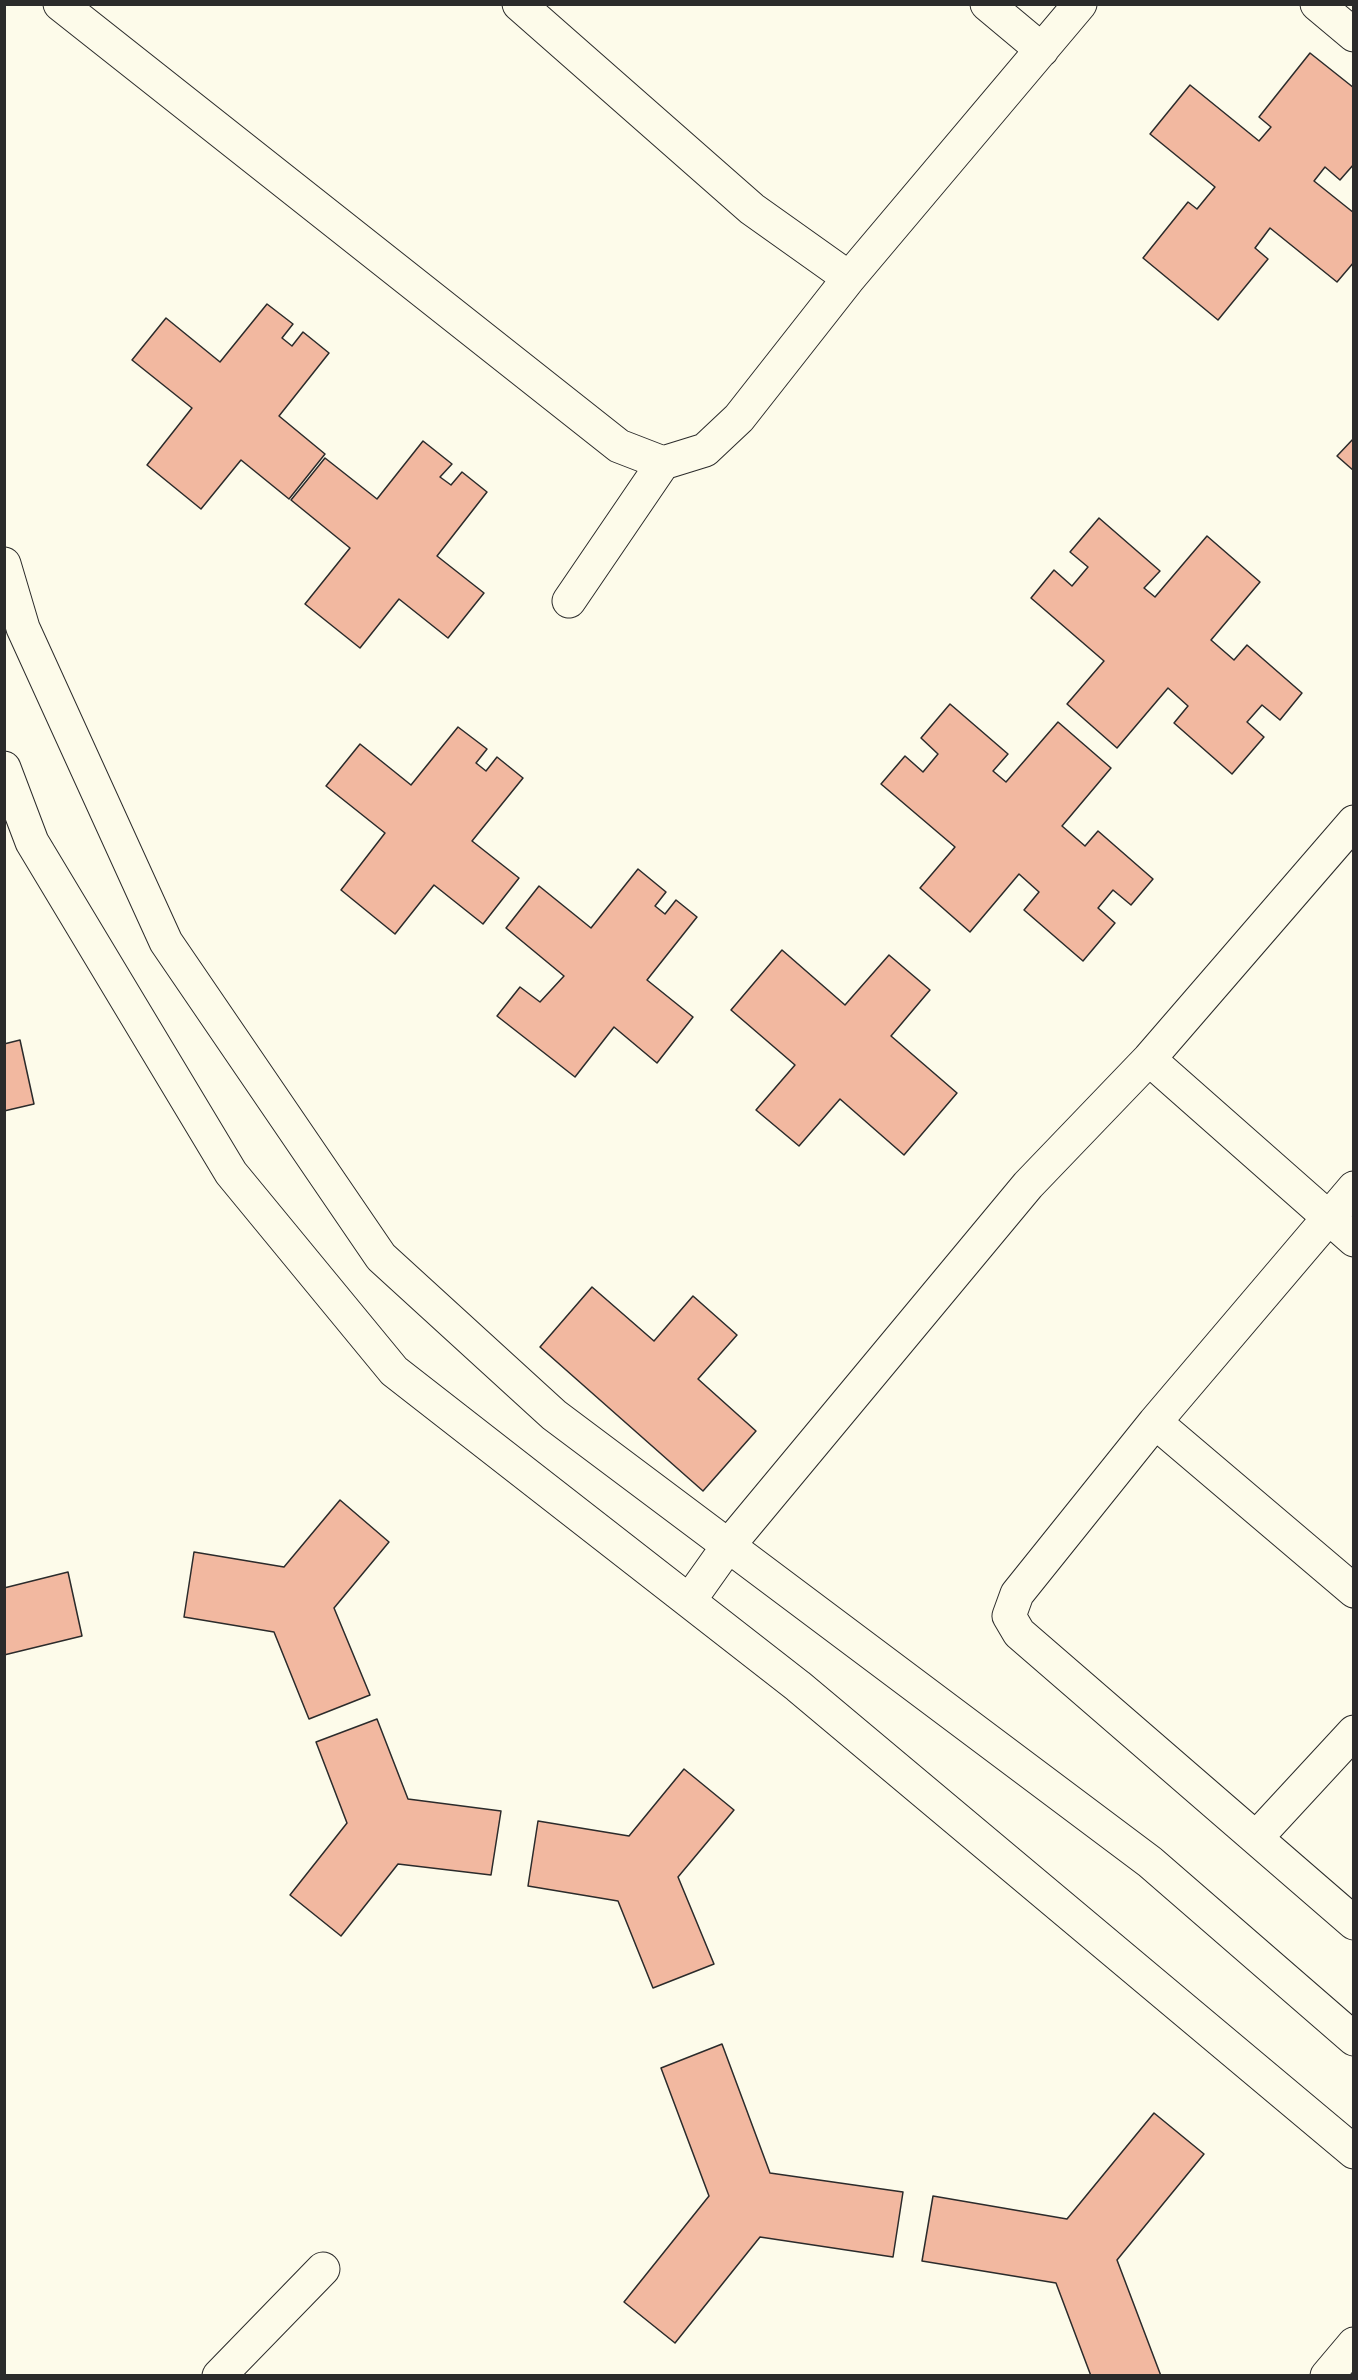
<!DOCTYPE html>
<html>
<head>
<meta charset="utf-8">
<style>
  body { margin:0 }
  #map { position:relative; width:1358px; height:2380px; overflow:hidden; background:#fdfbea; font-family:"Playfair Display",serif }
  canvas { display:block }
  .frame { position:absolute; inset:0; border:6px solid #2b2b2b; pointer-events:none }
</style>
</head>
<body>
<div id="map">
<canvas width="1358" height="2380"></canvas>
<div class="frame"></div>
</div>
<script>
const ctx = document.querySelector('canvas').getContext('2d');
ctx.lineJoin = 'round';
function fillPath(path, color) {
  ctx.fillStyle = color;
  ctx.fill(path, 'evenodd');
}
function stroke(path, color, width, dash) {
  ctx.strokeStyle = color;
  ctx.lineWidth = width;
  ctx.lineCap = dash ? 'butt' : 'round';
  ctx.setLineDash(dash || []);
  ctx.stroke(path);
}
const building = new Path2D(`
  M 1310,53 L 1354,88 L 1354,164 L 1340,180 L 1325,167 L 1314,181 L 1354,213 L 1354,262 L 1337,282 L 1270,228 L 1255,248 L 1268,259 L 1218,320 L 1143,258 L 1188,202 L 1197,209 L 1215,187 L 1150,134 L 1190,85 L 1259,141 L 1271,127 L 1259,117 Z
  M 267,304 L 293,324 L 282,338 L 292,346 L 303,332 L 329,353 L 279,416 L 325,454 L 289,499 L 241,460 L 201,509 L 147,465 L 192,408 L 132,360 L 166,318 L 220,362 Z
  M 1354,438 L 1354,471 L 1337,456 Z
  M 423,441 L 452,464 L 440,477 L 451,485 L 462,472 L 487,492 L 437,556 L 484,593 L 448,638 L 399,599 L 360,648 L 305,604 L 350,548 L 291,500 L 325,458 L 377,499 Z
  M 1099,518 L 1160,571 L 1144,588 L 1155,597 L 1207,536 L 1260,582 L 1211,640 L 1234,660 L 1247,645 L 1302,693 L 1280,720 L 1262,705 L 1247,722 L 1264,737 L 1232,774 L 1174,723 L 1188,706 L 1168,688 L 1117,748 L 1067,704 L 1104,661 L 1031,598 L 1054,570 L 1072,586 L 1088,567 L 1070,552 Z
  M 950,704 L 1008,754 L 993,771 L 1006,782 L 1058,722 L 1111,768 L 1062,826 L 1085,846 L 1098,831 L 1153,879 L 1131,905 L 1113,890 L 1098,908 L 1115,923 L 1083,961 L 1024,910 L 1039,892 L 1019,874 L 970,932 L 920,888 L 955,847 L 881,784 L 905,756 L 923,772 L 938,754 L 921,738 Z
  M 458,727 L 487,749 L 476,763 L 486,771 L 497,757 L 523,778 L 472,841 L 519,878 L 483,924 L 434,885 L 395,934 L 341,890 L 385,833 L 326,786 L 360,744 L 411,785 Z
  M 638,869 L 666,892 L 655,906 L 665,914 L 676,900 L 697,917 L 647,980 L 693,1017 L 657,1063 L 614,1027 L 575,1077 L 497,1016 L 520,987 L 540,1002 L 564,976 L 506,928 L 539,886 L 591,928 Z
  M 782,950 L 845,1005 L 889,955 L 930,990 L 891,1036 L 957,1093 L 904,1155 L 840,1099 L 799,1146 L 756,1110 L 795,1065 L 731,1010 Z
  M 20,1040 L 34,1104 L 4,1111 L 4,1044 Z
  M 592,1287 L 654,1341 L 693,1296 L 737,1335 L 698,1379 L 756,1431 L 703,1491 L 540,1347 Z
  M 340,1500 L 389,1542 L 334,1608 L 370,1695 L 309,1719 L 274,1632 L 184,1617 L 194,1552 L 284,1567 Z
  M 68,1572 L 82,1636 L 4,1655 L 4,1588 Z
  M 377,1719 L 408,1799 L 501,1811 L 491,1875 L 398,1864 L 341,1936 L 290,1895 L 347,1823 L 316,1742 Z
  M 684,1769 L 734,1810 L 678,1877 L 714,1964 L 653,1988 L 618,1901 L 528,1886 L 538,1821 L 629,1836 Z
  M 722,2044 L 770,2173 L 903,2192 L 893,2257 L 760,2237 L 675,2343 L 624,2302 L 709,2196 L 661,2068 Z
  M 1154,2113 L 1204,2154 L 1117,2260 L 1161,2376 L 1091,2376 L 1056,2283 L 922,2261 L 933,2196 L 1067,2219 Z`);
const street = new Path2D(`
  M 60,4 L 619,446 L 663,463
  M 519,4 L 752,209 L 849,278
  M 987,4 L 1042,50
  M 1317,4 L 1354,35
  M 4,564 L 23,628 L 166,942 L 381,1257 L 554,1415 L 1150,1862 L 1354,2039
  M 569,601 L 663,463 L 705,450 L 739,418 L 849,278 L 1080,4
  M 4,768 L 32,842 L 231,1173 L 394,1371 L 798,1686 L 1354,2152
  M 1149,1059 L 1354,1240
  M 1354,1188 L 1155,1422 L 1017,1594 L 1009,1616 L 1019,1633 L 1354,1923
  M 1155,1422 L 1354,1591
  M 689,1601 L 728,1546 L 1028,1185 L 1149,1059 L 1354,822
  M 1256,1838 L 1354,1732
  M 219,2376 L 323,2269
  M 1327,2376 L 1354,2344`);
fillPath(building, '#f2b8a0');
stroke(building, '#2b2b2b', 1.5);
stroke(street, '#2b2b2b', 35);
stroke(street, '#fdfbea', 33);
</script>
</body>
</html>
